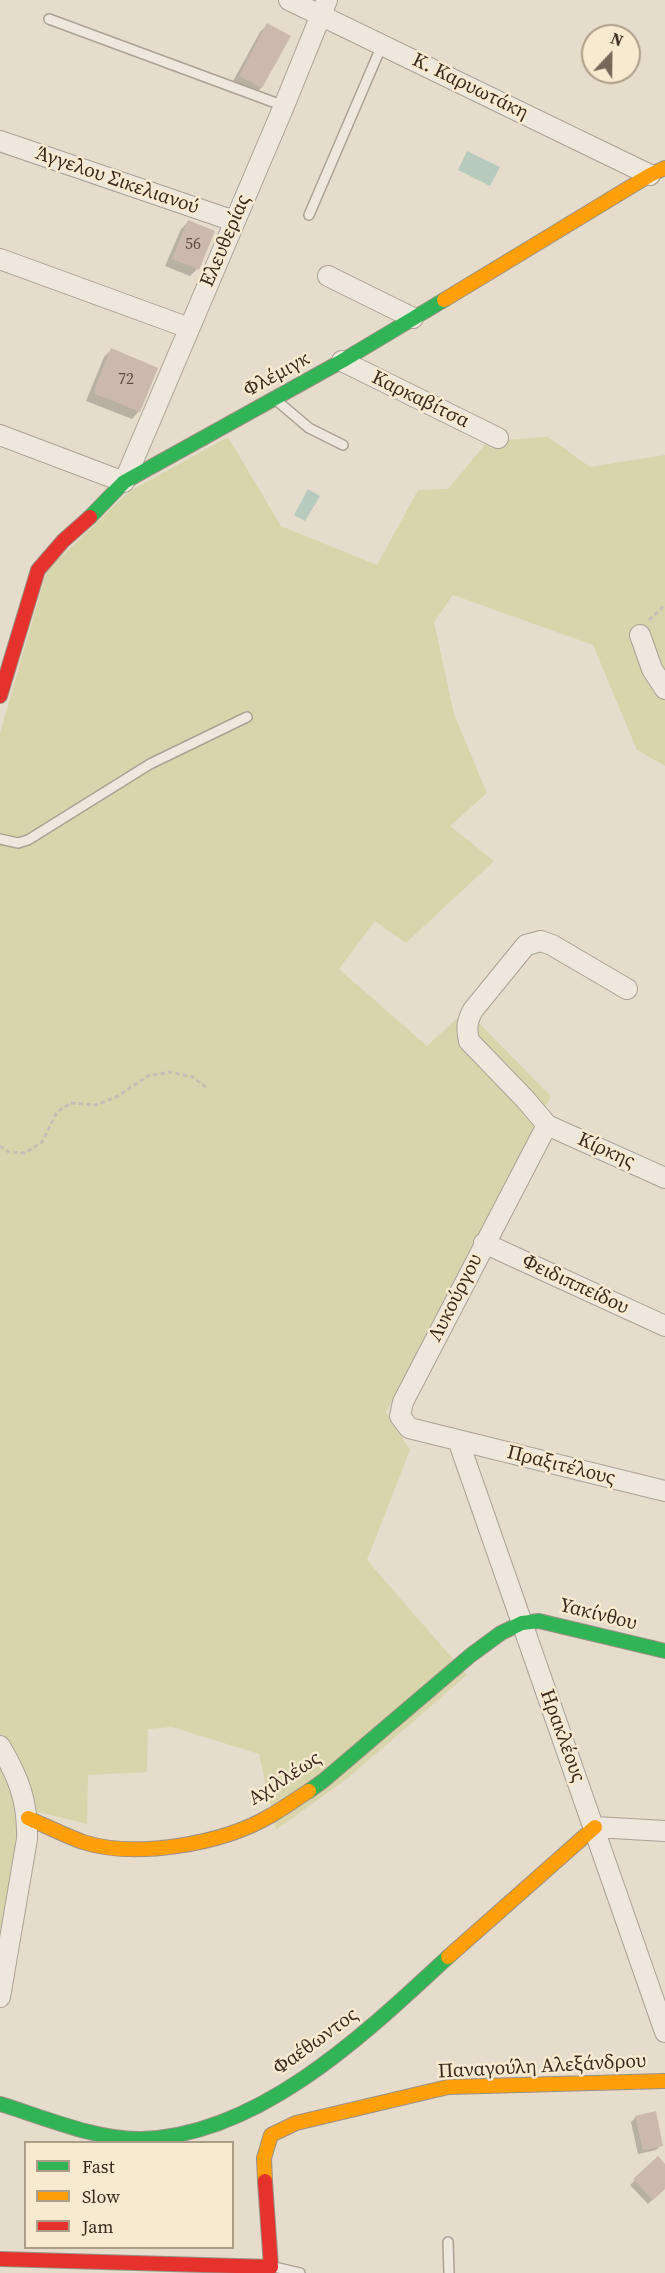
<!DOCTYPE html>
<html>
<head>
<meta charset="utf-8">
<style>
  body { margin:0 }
  #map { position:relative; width:665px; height:2273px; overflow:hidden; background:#e6dccb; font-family:"Source Serif 4",serif }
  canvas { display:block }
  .legend { position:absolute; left:24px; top:2141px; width:210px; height:108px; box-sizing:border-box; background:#f8ead0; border:2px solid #ac9d88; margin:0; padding:8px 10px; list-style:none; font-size:18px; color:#3a291c }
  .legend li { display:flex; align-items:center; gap:12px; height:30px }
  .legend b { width:30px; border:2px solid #ac9d88 }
  .north { position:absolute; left:581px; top:24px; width:60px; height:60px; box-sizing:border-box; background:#f8ead0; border:2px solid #ac9d88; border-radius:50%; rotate:22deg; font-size:16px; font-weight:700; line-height:24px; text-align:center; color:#3a291c }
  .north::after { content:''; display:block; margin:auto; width:21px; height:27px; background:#766859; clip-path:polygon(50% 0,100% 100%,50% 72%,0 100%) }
</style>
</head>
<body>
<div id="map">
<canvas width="665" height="2273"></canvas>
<ul class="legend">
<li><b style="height:8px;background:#30b455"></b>Fast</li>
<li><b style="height:8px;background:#ff9f0a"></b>Slow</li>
<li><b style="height:8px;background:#e5322d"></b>Jam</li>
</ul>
<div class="north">N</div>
</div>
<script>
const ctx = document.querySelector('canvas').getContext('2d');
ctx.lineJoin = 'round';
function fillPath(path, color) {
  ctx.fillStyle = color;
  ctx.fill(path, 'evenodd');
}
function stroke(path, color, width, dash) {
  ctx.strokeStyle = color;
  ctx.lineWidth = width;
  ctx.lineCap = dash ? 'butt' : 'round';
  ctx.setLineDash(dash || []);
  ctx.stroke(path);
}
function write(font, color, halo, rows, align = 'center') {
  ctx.font = font + ' "Source Serif 4",serif';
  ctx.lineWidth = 5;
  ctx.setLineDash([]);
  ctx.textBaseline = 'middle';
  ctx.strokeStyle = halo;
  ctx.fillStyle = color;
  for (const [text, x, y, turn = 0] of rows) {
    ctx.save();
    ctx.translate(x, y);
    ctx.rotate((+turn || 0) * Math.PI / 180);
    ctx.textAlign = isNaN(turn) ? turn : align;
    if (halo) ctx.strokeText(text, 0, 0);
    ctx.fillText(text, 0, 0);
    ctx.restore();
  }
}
const green = new Path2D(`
  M 228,437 L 281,526 L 377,565 L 418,490 L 448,489 L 488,441 L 548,437 L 590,467 L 665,455 L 665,766 L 637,750 L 593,645 L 453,595 L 434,622 L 454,714 L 487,793 L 450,826 L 494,861 L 406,943 L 375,921 L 339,969 L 427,1046 L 466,1010 L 551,1096 L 386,1412 L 410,1450 L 367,1560 L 467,1675 L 348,1778 L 276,1830 L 259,1754 L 172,1727 L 148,1729 L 147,1772 L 88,1775 L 87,1824 L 22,1808 L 0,1940 L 0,733 L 47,570 L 130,491 Z`);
const water = new Path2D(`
  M 467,151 L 500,167 L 490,186 L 458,170 Z
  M 308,489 L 320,496 L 305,521 L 294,515 Z`);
const shadow = new Path2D(`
  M 267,25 L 261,88 L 254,95 L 232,83 L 260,32 Z
  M 188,222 L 197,269 L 190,276 L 165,266 L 181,229 Z
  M 111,350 L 139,411 L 132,419 L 86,401 L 104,357 Z
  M 636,2117 L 661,2145 L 656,2150 L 638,2154 L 631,2122 Z
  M 658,2159 L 665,2166 L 665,2188 L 648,2204 L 630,2185 Z`);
const building = new Path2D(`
  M 267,23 L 291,36 L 262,88 L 239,76 Z
  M 188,220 L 215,231 L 199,270 L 172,259 Z
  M 111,348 L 158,368 L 140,412 L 93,393 Z
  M 656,2111 L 663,2146 L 643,2150 L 635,2116 Z
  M 658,2156 L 665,2164 L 665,2189 L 653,2200 L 633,2179 Z`);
const path = new Path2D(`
  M 649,620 L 665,605
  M 0,1146 L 9,1152 L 25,1153 L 42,1142 L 57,1112 L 71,1103 L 96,1105 L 118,1096 L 148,1076 L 170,1072 L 193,1077 L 208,1089`);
const lane = new Path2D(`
  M 49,19 L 284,106
  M 309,215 L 382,45
  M 276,400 L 309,428 L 343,445
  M 0,839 L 18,843 L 28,840 L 150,764 L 247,717
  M 448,2242 L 449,2273
  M 274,2267 L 300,2273`);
const street = new Path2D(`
  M 289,0 L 650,175
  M 0,141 L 234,221
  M 0,259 L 189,328
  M 328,276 L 413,318
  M 342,361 L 498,438
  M 0,435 L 124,482 L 284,106 L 327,0
  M 640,635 L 652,669 L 665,689
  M 627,989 L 552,945 L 541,941 L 526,945 L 473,1010 C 467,1021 466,1028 469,1041 L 525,1099 L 547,1125 L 665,1178
  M 547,1125 L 403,1402 L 400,1416 L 409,1428 L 665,1491
  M 484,1243 L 665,1326
  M 458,1440 L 665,2032
  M 0,1746 C 19,1778 28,1802 27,1839 L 0,1997
  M 595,1827 L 665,1831`);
const fast = new Path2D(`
  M 90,517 L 124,482 L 342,361 L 444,300
  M 309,1791 L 323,1781 L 471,1655 L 501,1633 L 522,1623 L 539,1621 L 665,1651
  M 0,2104 C 43,2117 96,2140 141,2139 C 259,2136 366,2033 448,1957`);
const slow = new Path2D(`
  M 444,300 L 650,175 L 665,168
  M 28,1818 C 46,1826 64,1835 83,1842 C 136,1859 222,1844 270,1816 C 284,1808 296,1799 309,1791
  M 448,1957 L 595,1827
  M 265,2181 L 264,2158 L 271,2135 L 296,2123 L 448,2087 L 665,2081`);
const jam = new Path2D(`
  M 0,696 L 38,570 L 63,541 L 90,517
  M 0,2259 L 271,2267 L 265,2181`);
const numberNames = [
  ["56",193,245],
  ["72",126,380]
];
const streetNames = [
  ["Κ. Καρυωτάκη",470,87,26],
  ["Άγγελου Σικελιανού",117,181,19],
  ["Ελευθερίας",226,241,-67],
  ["Φλέμιγκ",277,375,-29],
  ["Καρκαβίτσα",420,400,26],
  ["Κίρκης",606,1151,24],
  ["Φειδιππείδου",575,1285,25],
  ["Λυκούργου",456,1298,-63],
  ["Πραξιτέλους",561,1466,14],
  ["Υακίνθου",598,1615,14],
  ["Ηρακλέους",562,1736,70],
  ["Αχιλλέως",285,1779,-33],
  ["Φαέθωντος",316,2042,-36],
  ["Παναγούλη Αλεξάνδρου",542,2067,-3]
];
fillPath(green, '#d8d5ac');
fillPath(water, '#b7cabe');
fillPath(shadow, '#0003');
fillPath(building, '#cab9ac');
stroke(lane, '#aba195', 12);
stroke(street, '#aba195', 22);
stroke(fast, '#9b9185', 16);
stroke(slow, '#9b9185', 16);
stroke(jam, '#9b9185', 16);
stroke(path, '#c6beb5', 3, [4.5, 3]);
stroke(lane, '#ede7de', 9);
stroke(street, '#ede7de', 20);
stroke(fast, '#30b455', 14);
stroke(slow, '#ff9f0a', 14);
stroke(jam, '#e5322d', 14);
write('16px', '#5e4d40', null, numberNames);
write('20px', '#3a291c', '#f8ead0', streetNames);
</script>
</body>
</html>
